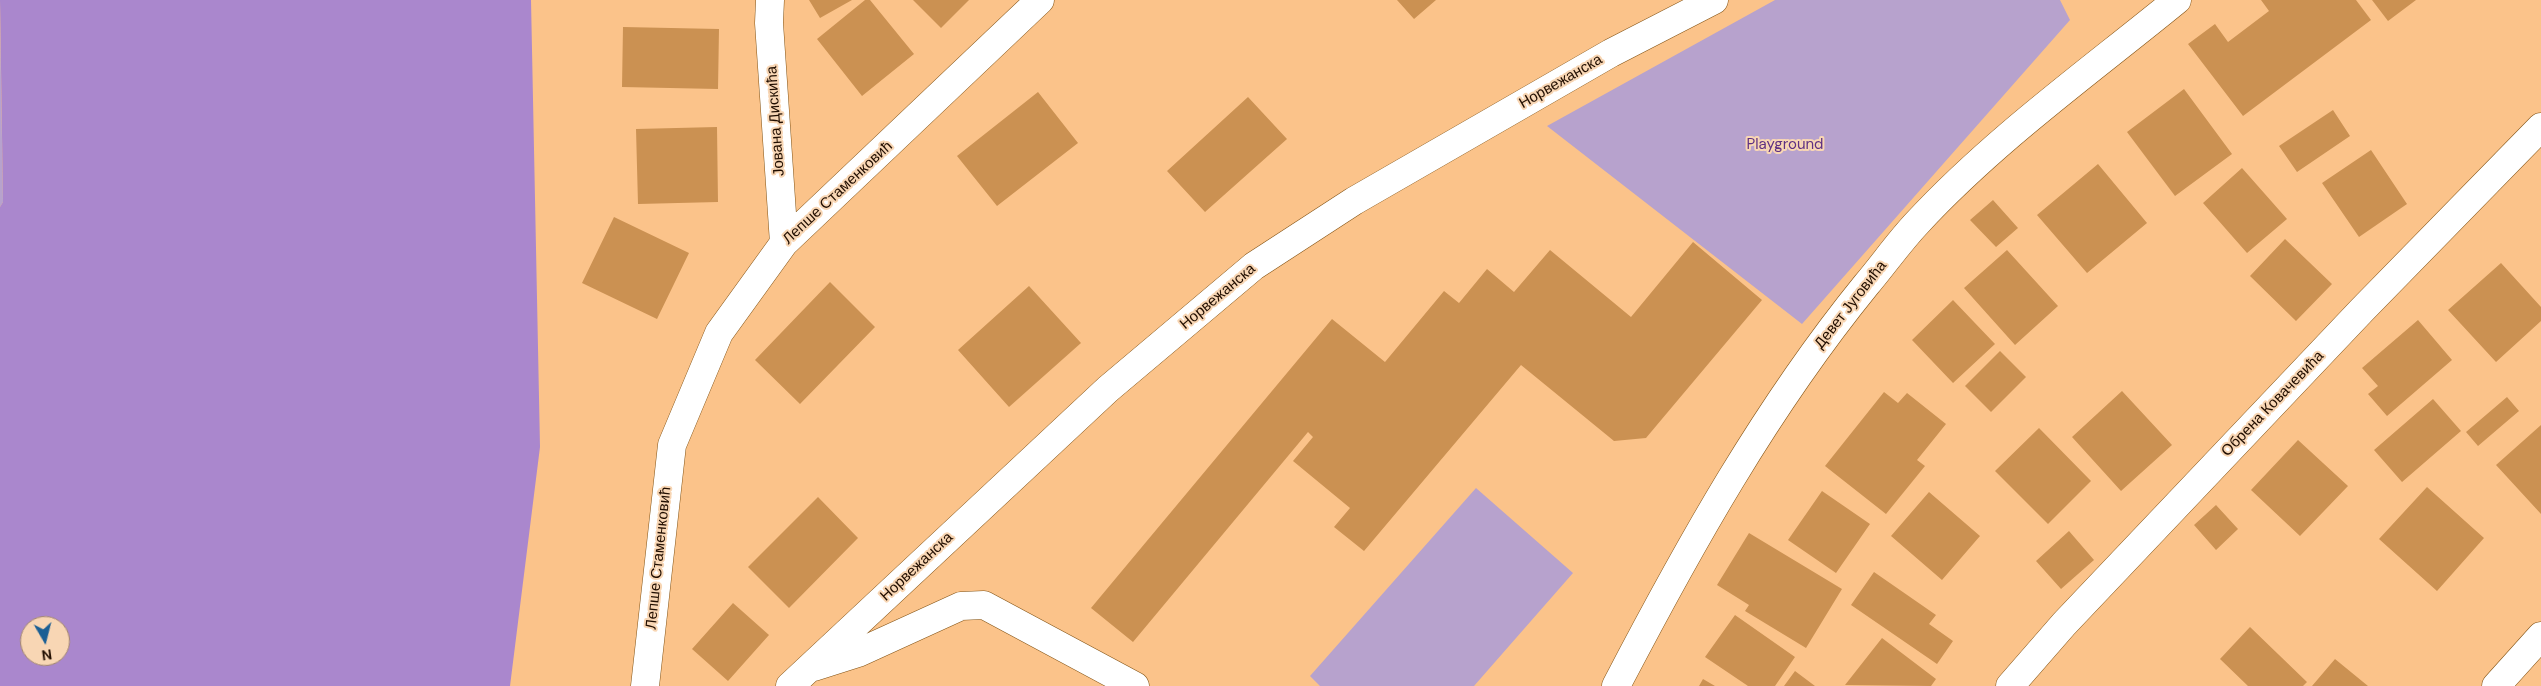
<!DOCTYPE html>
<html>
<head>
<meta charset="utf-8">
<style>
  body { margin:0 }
  #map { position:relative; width:2541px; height:686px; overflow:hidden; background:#fbc38a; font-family:"DM Sans",sans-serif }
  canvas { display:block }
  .north { position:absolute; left:20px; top:616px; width:50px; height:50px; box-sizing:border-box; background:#f8d6b4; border:1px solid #a2866c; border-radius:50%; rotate:172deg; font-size:14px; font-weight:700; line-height:20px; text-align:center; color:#210e00 }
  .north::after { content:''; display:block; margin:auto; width:18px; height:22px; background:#1b5f94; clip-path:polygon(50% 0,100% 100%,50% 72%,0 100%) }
</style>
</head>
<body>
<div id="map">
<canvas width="2541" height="686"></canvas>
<div class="north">N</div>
</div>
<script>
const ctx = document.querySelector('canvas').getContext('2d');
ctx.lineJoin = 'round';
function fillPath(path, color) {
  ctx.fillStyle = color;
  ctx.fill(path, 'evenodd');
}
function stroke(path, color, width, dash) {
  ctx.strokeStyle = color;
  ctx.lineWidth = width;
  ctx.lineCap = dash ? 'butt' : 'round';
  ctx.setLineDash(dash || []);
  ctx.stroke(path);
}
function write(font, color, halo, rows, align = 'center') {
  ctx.font = font + ' "DM Sans",sans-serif';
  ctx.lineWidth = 4;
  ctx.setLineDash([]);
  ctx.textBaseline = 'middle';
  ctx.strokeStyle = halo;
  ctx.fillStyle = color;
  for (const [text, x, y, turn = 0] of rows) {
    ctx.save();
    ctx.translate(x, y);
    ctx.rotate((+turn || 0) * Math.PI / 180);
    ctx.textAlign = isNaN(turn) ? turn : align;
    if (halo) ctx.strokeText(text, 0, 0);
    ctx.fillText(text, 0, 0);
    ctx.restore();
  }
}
const green = new Path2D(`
  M 1775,0 L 2060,0 L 2070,20 L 1802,324 L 1547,126 Z
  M 0,15 L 3,202 L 0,207 Z
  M 1476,488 L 1573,573 L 1474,686 L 1320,686 L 1310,676 Z`);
const forest = new Path2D(`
  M 0,0 L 531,0 L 540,447 L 510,686 L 0,686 L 0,207 L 3,202 ZM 30,626 L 60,626 L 60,656 L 30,656 Z`);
const building = new Path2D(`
  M 809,0 L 852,0 L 820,18 Z
  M 865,0 L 870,0 L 914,54 L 862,96 L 817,39 Z
  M 913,0 L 969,0 L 941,28 Z
  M 1397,0 L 1436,0 L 1414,19 Z
  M 2261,0 L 2356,0 L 2371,20 L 2243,116 L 2188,44 L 2215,24 L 2228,42 L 2269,11 Z
  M 2372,0 L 2416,0 L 2388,21 Z
  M 623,27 L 719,29 L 718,89 L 622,87 Z
  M 2184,89 L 2232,154 L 2175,196 L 2127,132 Z
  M 1038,92 L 1078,143 L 997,206 L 957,156 Z
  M 1248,97 L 1287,139 L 1205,212 L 1167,171 Z
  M 2333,110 L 2350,136 L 2297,172 L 2279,146 Z
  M 717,127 L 718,202 L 638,204 L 636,129 Z
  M 2371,150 L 2407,204 L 2359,237 L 2322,183 Z
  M 2098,164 L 2147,223 L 2087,273 L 2037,215 Z
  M 2242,168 L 2287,219 L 2247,253 L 2203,203 Z
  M 1993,200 L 2018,228 L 1996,247 L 1970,220 Z
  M 614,217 L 689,253 L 657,319 L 582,283 Z
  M 2285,239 L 2332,284 L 2296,321 L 2250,276 Z
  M 1693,242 L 1762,300 L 1646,438 L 1614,441 L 1521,365 L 1364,551 L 1334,527 L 1350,508 L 1293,461 L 1313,437 L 1308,432 L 1133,642 L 1091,608 L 1332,319 L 1385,362 L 1444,291 L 1459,303 L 1487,269 L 1514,292 L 1550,250 L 1631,317 Z
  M 2007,250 L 2058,306 L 2015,345 L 1964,288 Z
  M 2501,263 L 2541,307 L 2541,321 L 2496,362 L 2448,310 Z
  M 830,282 L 875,327 L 800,404 L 755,360 Z
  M 1029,286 L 1081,343 L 1009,407 L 958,350 Z
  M 1953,300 L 1995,344 L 1953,383 L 1912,340 Z
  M 2418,320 L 2452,360 L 2387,416 L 2368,394 L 2378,386 L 2362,368 Z
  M 2000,351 L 2026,377 L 1991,412 L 1965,386 Z
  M 2122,391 L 2172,445 L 2121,491 L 2072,437 Z
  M 1884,392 L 1898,403 L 1907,393 L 1946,424 L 1917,460 L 1925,466 L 1886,514 L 1825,466 Z
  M 2507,397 L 2519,411 L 2478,446 L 2466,432 Z
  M 2433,399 L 2461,431 L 2402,482 L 2374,450 Z
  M 2541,425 L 2541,514 L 2496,465 Z
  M 2039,428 L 2091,481 L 2048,524 L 1995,471 Z
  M 2298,440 L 2348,486 L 2300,536 L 2251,490 Z
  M 2427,487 L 2484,538 L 2437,591 L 2379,539 Z
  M 1822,491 L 1870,524 L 1836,573 L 1788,540 Z
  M 1929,492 L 1980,536 L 1942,580 L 1891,536 Z
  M 818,497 L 858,538 L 789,608 L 748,567 Z
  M 2216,505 L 2238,529 L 2216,550 L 2194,525 Z
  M 2069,531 L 2094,560 L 2061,589 L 2036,561 Z
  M 1749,533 L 1842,589 L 1806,648 L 1745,611 L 1749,605 L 1717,585 Z
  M 1874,572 L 1936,615 L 1929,624 L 1953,641 L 1937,664 L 1851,605 Z
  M 733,603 L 769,635 L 728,681 L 692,649 Z
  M 1735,615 L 1795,657 L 1775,686 L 1748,686 L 1705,657 Z
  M 2250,627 L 2307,682 L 2303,686 L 2248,686 L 2220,659 Z
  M 1882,638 L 1936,679 L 1931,686 L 1845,685 Z
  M 2335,659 L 2368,686 L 2312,686 Z
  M 1795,671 L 1815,686 L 1784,686 Z
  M 1703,679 L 1715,686 L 1699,686 Z`);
const minor = new Path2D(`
  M 770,0 L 769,23 L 784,243
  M 814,667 L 858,653 L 961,606 L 984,605 L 1135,686
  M 645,686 L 672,445 L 719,333 L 784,243 L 1040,0
  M 790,686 L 1108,389 L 1254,266 L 1354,201 L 1611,53 L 1714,0
  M 1616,686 C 1689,546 1766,408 1866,285 C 1883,265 1899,242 1917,223 C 1995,139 2089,72 2177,0
  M 2010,686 L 2064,624 L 2362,310 L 2541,127`);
const primary = new Path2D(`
  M 2496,686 L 2541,636`);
const streetNames = [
  ["Норвежанска",1561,82,-30],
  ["Јована Дискића",776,121,-94],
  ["Лепше Стаменковић",838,193,-43],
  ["Норвежанска",1218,297,-40],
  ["Девет Југовића",1851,305,-52],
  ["Обрена Ковачевића",2273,404,-46],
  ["Лепше Стаменковић",659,558,-84],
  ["Норвежанска",917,567,-43]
];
const parkNames = [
  ["Playground",1785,145]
];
fillPath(green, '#b7a2cd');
fillPath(forest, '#aa87cd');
fillPath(building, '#cb9152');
stroke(minor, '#825213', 29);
stroke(primary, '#825213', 29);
stroke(minor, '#fff', 28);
stroke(primary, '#fff', 28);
write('15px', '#210e00', '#f8d6b4', streetNames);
write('15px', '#5e3083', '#f8d6b4', parkNames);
</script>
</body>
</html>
